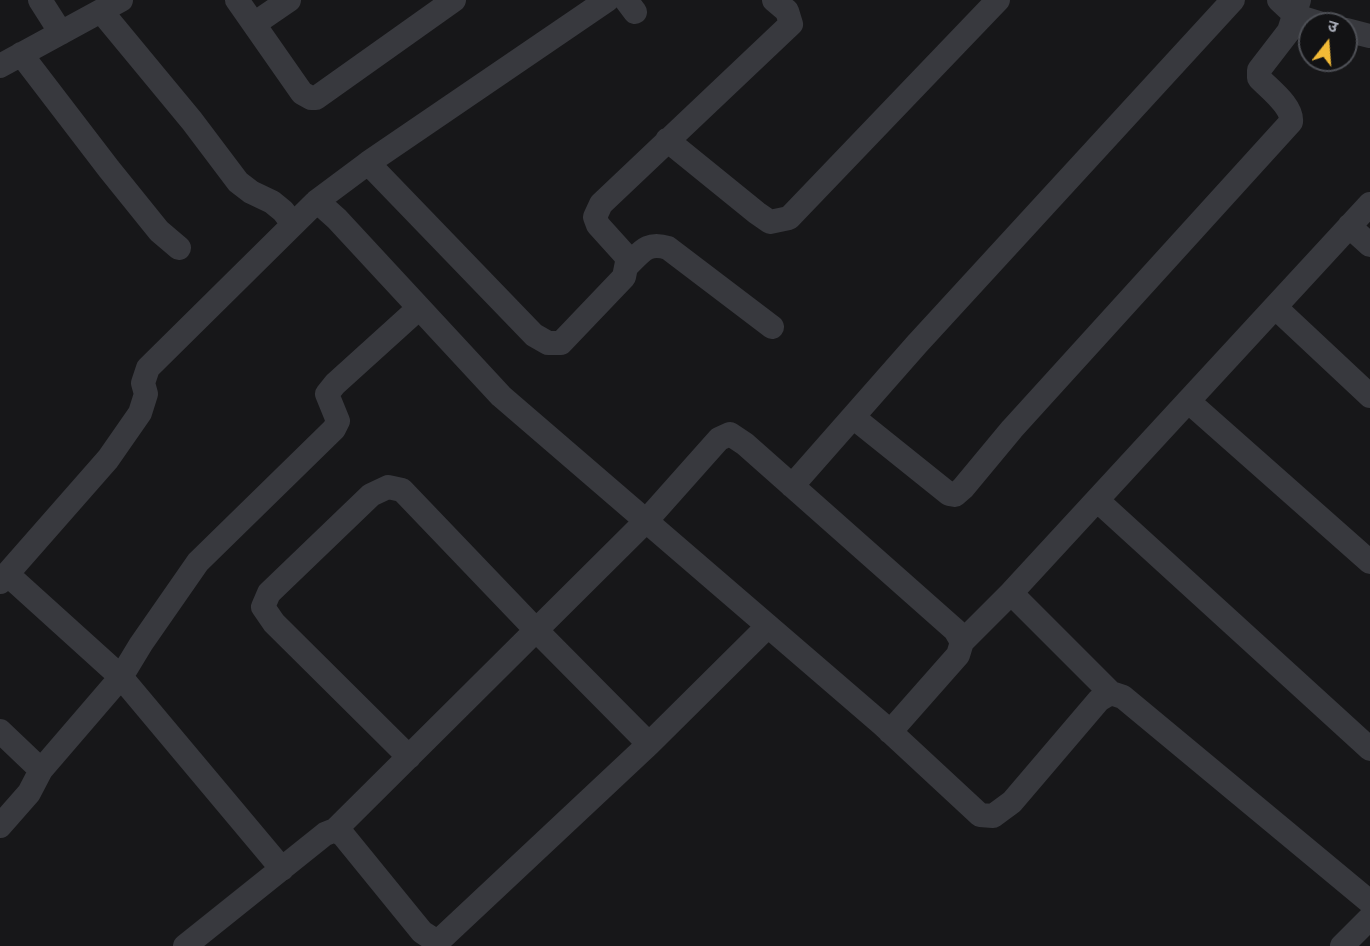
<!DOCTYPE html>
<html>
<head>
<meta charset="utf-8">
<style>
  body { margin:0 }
  #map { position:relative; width:1370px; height:946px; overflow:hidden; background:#171719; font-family:"Alegreya Sans","Noto Sans Devanagari",sans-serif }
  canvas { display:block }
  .north { position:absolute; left:1298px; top:12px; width:60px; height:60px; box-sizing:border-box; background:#121214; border:2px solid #4e5056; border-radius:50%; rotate:17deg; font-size:16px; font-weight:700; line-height:24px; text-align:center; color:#a9adb9 }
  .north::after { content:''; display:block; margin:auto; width:21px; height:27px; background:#f2ba36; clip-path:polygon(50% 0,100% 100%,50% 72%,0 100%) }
</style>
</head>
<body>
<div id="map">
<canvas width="1370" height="946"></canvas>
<div class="north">उ</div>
</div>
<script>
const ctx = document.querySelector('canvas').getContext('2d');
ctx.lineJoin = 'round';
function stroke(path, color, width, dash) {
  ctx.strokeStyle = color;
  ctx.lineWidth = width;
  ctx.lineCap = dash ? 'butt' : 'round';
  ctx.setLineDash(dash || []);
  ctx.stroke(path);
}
const minor = new Path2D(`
  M 40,0 L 61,33
  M 237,0 L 302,93 L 311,98 L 316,98 L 454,0
  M 626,0 L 635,12
  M 1279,0 L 1296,16 L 1322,24
  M 101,11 L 192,121 L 238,182 L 251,192 L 272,202 L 283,211 L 293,224
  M 254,24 L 289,0
  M 1346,30 L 1370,36
  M 21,54 L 109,169 L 159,231 L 179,248
  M 0,66 L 121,0
  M 667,140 L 757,213 L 770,222 L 789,218 L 998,0
  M 368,163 L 534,335 L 548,343 L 561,343 L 624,277 L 627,262 L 626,256 L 598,225 L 595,217 L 601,204 L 791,24 L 787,11 L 774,0
  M 317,201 L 368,163 L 607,0
  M 1349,226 L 1370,245
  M 626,267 C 641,253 646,241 668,248 L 772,327
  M 1275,307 L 1370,396
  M 1188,401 L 1370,562
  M 853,417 L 949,494 L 955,495 L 963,488 L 1012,429 L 1291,122 C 1293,106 1269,89 1259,78 L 1259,70 L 1289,31 L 1299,0
  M 792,486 L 917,344 L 1233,0
  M 1097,500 L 1370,749
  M 7,574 L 121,677 L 141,644 L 198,562 L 334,429 L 338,421 L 327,394 L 335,384 L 419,308
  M 0,582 L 108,459 L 140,413 L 146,394 L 143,383 L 148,368 L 317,201 L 337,219 L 501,396 L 883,725 L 980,815 L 993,816 L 1012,802 L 1099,700 L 1111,693 L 1123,697 L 1370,902
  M 1011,593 L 1111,693
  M 962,642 L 1011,593 L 1370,204
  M 0,731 L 41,770 L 121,677 L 282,869
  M 409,757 L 274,623 L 263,607 L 269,593 L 371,495 L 388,487 L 402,490 L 537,631 L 649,744
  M 0,826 L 29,793 L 41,770
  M 335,830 L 646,521 L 719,439 L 730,434 L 745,444 L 955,630 L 962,642 L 958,655 L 890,732
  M 185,946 L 325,834 L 335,830 L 343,835 L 422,932 L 436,941 L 442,938 L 649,744 L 768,626
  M 1342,946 L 1370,918`);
stroke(minor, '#38393e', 24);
</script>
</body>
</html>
